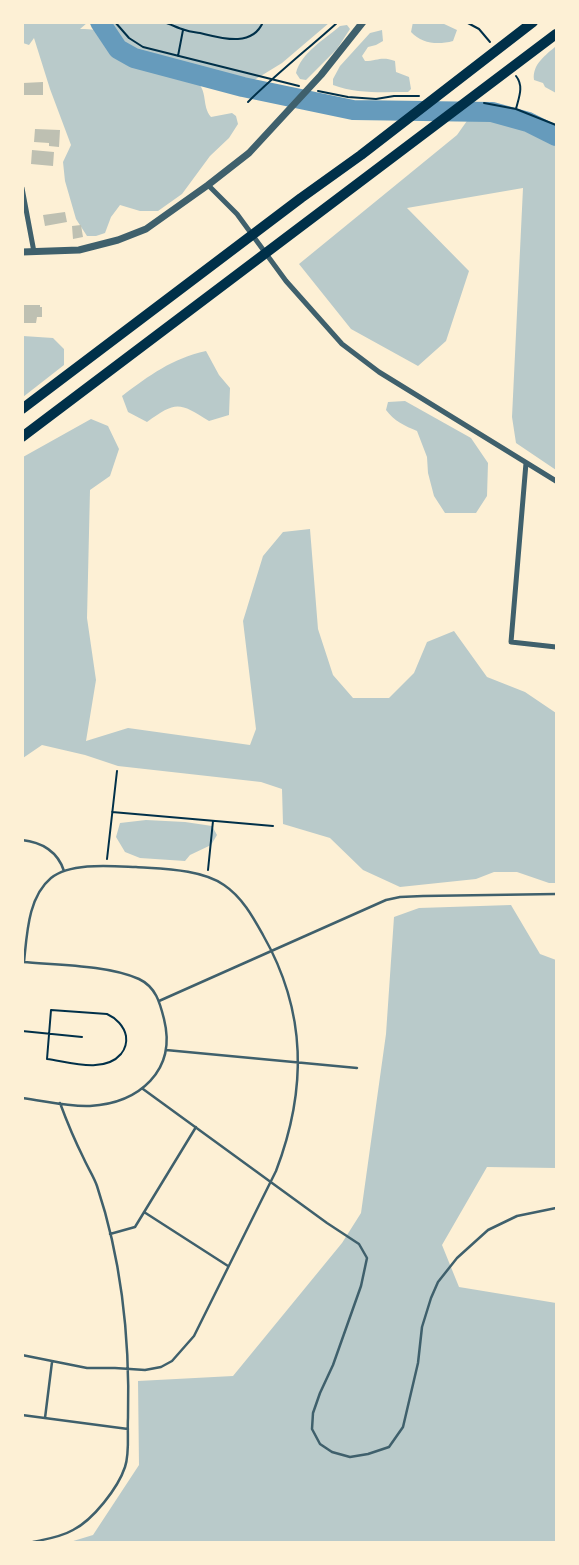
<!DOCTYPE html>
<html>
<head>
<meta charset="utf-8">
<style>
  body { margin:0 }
  #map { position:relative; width:579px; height:1565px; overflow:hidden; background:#fdf0d5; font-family:"Roboto Condensed",sans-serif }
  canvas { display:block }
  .frame { position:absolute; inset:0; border:24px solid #fdf0d5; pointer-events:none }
</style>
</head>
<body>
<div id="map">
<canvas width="579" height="1565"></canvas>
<div class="frame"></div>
</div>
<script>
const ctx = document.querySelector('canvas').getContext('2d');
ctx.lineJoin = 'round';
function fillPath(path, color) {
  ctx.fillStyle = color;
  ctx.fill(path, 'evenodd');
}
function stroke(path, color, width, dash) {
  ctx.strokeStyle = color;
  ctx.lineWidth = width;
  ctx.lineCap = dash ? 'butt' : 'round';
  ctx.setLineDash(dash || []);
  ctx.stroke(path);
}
const green = new Path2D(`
  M 413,22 L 442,23 L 457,30 L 453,41 C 438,45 422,44 411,32 Z
  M 23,23 L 87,23 L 80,29 C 107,29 96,34 109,48 C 112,53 129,64 134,66 C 147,71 186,73 195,80 C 209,91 201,105 211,117 L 232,113 L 236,116 L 238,124 L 229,138 L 210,156 L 182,194 L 158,211 L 140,211 L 120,205 L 111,217 L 105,233 L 96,236 L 87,236 L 76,219 L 65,181 L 63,162 L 71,145 L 50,89 L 34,38 L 29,45 L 23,43 Z
  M 105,23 L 329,23 L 282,63 L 251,82 L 139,52 L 121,42 Z
  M 347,25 L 350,29 L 337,49 L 306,80 L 300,79 L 296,73 C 301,53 325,39 340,26 Z
  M 382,30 L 383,41 L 376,45 L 368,47 L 362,56 L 365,61 C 378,61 381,56 395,61 L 396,72 L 409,77 L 411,89 L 408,92 C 383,92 356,94 333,85 L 333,79 L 340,66 L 370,33 Z
  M 556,46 L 556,93 L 545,87 L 543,83 L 534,80 C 532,64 546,55 556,46 Z
  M 479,115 L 494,115 L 523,124 L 534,128 L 541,139 L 556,146 L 556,470 L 516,443 L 512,417 L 523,188 L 407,208 L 469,271 L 446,341 L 418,366 L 351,329 L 299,264 L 457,135 L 469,118 Z
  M 23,336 L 53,338 L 64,349 L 64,365 L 23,397 Z
  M 206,351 L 219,375 L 230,388 L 229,415 L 209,421 C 179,402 176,401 147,422 L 128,412 L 122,396 C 150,375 171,359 206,351 Z
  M 405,401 L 471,438 L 488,463 L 487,496 L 476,513 L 445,513 L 434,496 L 428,473 L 427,457 L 417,431 C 405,426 394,421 386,410 L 388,402 Z
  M 91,419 L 108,426 L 119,449 L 110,476 L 90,490 L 87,618 L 96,680 L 86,741 L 128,728 L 250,745 L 256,729 L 243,621 L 263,556 L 283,532 L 310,529 L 318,629 L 333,675 L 353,698 L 389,698 L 414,673 L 427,642 L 454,631 L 487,677 L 525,692 L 556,713 L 556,883 L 549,883 L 517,872 L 494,872 L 476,879 L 400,887 L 363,870 L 330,838 L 283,824 L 282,789 L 261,782 L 118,766 L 85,755 L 42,745 L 23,758 L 23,457 Z
  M 146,820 L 185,822 L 212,826 L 217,835 L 211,845 L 190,855 L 185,861 L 140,858 L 125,852 L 116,837 L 120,823 Z
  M 511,905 L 540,954 L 556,960 L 556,1168 L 487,1167 L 442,1245 L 459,1287 L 556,1303 L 556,1542 L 70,1542 L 93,1535 L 139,1465 L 138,1381 L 233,1376 L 342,1243 L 361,1213 L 386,1034 L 394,917 L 419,908 Z`);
const river = new Path2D(`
  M 100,22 L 118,49 L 134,58 L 243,87 L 353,110 L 492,112 L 528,122 L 556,136`);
const building = new Path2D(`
  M 43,82 L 43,95 L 24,95 L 23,83 Z
  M 35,129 L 60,130 L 59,147 L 49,146 L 49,143 L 34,142 Z
  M 32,150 L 54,152 L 53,166 L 31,164 Z
  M 65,212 L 67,222 L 45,226 L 43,215 Z
  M 81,225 L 83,237 L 73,239 L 72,226 Z
  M 22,305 L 40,305 L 40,307 L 42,307 L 42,317 L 37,317 L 36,323 L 22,323 Z`);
const path = new Path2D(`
  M 115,22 L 129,38 L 143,47 L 299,86
  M 163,22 C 171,24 177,28 185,30 C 190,32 195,32 200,33 C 221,38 252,48 263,22
  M 466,22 L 479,29 L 490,42
  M 178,56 L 183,30
  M 318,91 L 348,97 L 376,99 L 394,96 L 419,96
  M 248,102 C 276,74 308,49 338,22
  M 484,103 L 516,109 L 556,125
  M 516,109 C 519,97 524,86 516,76
  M 112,812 L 273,826
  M 107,859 L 117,771
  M 208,870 L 213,821
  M 51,1010 L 107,1014 C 116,1018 124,1026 126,1036 C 127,1043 125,1049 121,1054 C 104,1074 69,1062 47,1059 Z
  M 22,1031 L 82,1037`);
const service = new Path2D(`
  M 22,840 C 42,842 58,852 64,871
  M 159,1001 L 386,900 L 400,897 L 423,896 L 556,894
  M 166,1050 L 357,1068
  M 143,1089 L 327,1223 L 359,1244 L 367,1258 L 361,1286 L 333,1365 L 320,1393 L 313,1413 L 312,1429 L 320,1444 L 332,1452 L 350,1457 L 368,1454 L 389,1447 L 403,1427 L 418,1363 L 422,1327 L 431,1298 L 438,1282 L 457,1258 L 488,1230 L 517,1216 L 556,1208
  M 22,1098 C 45,1101 68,1107 90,1106 C 139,1103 177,1071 164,1019 C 160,1003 156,987 139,979 C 109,965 57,965 23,962
  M 144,1212 L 228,1266
  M 110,1234 L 135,1227 L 196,1127
  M 22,1355 L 87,1368 L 115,1368 L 145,1370 L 161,1367 L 172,1361 L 194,1336 L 276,1171 C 307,1090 307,1012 263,935 C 253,917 242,897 224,885 C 201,869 163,869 136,867 C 112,866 71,862 51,878 C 28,897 27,934 24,962
  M 22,1415 L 128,1429
  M 45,1418 L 52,1362
  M 33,1542 C 47,1539 61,1537 73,1530 C 93,1520 118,1488 125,1467 C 130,1452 127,1433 128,1418 C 130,1339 122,1261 97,1186 C 94,1177 88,1168 84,1159 C 75,1141 67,1122 60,1103`);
const minor = new Path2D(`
  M 208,185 L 237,214 L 286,281 L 342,344 L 379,372 L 556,481
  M 22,188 L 34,252
  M 526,463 L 511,642 L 556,647`);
const tertiary = new Path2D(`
  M 22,252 L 79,250 L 118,240 L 146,229 L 208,185 L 249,153 L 321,75 L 363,22`);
const motorway = new Path2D(`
  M 22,409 L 301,198 L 361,155 L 533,22
  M 22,437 L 556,34`);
fillPath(green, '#b9caca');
stroke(river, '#669bbc', 20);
fillPath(building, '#bec0b2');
stroke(path, '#003049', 2);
stroke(service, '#3f606c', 2.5);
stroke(minor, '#3f606c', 5);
stroke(tertiary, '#3f606c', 7);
stroke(motorway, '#003049', 10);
</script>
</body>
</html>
